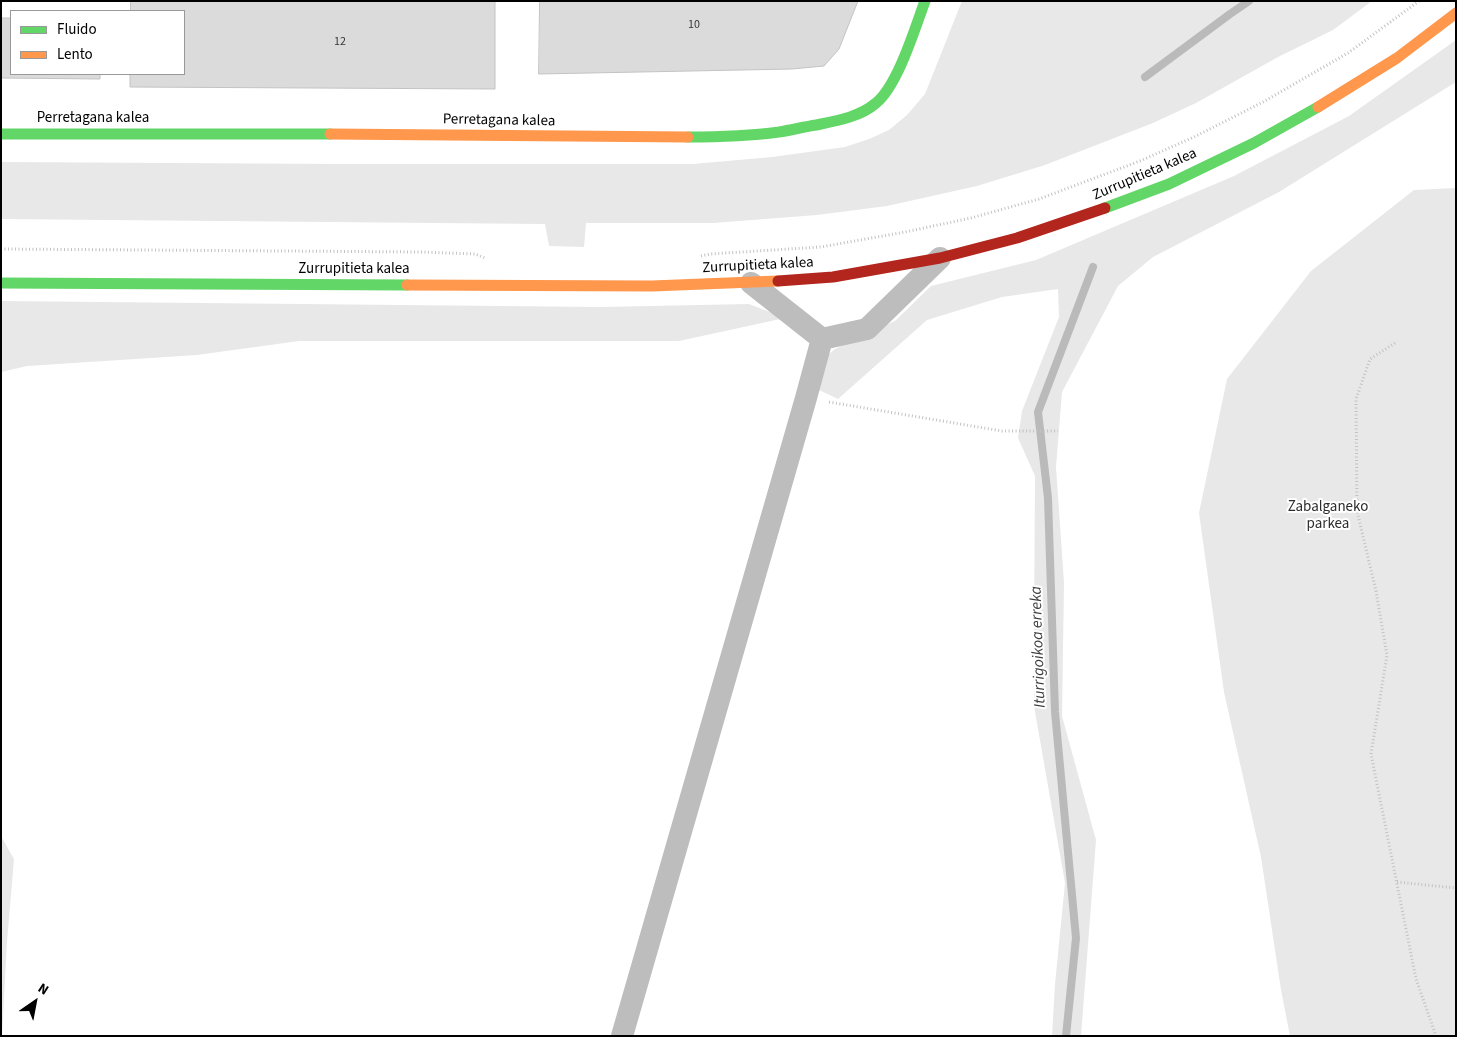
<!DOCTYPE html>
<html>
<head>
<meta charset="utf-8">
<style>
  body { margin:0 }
  #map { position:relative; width:1457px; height:1037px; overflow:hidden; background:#fff; font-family:"Source Sans 3",sans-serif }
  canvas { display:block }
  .frame { position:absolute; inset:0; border:2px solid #000; pointer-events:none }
  .legend { position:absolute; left:10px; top:10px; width:175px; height:65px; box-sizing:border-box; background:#fff; border:1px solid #999; margin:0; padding:6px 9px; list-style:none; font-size:15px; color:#000 }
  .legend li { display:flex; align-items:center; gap:10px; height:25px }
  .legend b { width:25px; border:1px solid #999 }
  .north { position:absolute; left:10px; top:977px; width:50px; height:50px; -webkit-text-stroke:4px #fff; paint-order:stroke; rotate:33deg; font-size:14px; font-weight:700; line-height:20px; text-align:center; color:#000 }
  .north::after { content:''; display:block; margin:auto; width:18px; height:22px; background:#000; clip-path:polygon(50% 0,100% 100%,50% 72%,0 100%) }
</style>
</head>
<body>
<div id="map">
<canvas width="1457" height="1037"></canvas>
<div class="frame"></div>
<ul class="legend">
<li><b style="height:6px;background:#63d668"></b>Fluido</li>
<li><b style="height:6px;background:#ff974d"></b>Lento</li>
</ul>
<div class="north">N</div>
</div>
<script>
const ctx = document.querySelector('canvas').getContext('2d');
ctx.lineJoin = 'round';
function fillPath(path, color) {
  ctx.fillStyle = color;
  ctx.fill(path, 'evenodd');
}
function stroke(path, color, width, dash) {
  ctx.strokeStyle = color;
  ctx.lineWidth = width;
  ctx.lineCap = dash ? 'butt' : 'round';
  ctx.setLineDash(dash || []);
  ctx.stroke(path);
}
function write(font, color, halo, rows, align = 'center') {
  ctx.font = font + ' "Source Sans 3",sans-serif';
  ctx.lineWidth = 4;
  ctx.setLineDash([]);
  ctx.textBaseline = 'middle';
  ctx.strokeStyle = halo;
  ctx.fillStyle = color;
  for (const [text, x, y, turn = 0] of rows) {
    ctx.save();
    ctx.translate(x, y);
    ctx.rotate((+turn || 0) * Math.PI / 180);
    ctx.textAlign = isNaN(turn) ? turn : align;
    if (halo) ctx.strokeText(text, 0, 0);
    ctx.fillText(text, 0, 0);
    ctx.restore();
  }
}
const green = new Path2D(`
  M 962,1 L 1372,1 L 1333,30 L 1278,57 L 1196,103 L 1153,123 L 1045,165 L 977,186 L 887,206 L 817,215 L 713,223 L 586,223 L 584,247 L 549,246 L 545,224 L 1,219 L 1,162 L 340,164 L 693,164 L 772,157 L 845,147 L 869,139 L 889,130 L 907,115 L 925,94 Z
  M 1456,40 L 1456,82 L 1279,192 L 1153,257 L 1118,286 L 1062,392 L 1056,467 L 1064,583 L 1062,716 L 1096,840 L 1081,1036 L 1052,1036 L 1055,984 L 1065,883 L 1034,706 L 1034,630 L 1035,476 L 1018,438 L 1022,411 L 1059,317 L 1058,289 L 1002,297 L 927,320 L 838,399 L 817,389 L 815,366 L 835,349 L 895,321 L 931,286 L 1036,260 L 1234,176 L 1349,116 Z
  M 1456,188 L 1456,1036 L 1290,1036 L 1281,990 L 1261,857 L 1224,692 L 1199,513 L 1227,379 L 1311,271 L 1414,190 Z
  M 1,301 L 601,307 L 749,304 L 785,318 L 679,341 L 299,341 L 197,355 L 27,366 L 1,372 Z
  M 1,836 L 14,859 L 7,942 L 2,1036 L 1,1036 Z`);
const stream = new Path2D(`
  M 1145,77 L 1230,14 L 1249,1
  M 1066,1036 L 1076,938 L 1055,712 L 1048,498 L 1038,412 L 1093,267`);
const building = new Path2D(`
  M 131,1 L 495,1 L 495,89 L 130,87 L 130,74 L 184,74 L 184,11 L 131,11 Z
  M 540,1 L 858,1 L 839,49 L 824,66 L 792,69 L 539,74 Z
  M 1,18 L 11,18 L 11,74 L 100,74 L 100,79 L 1,78 Z`);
const path = new Path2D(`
  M 1,249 L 422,252 L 475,254 L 485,258
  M 701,256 L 710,254 L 821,247 L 905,232 L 971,218 L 1039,199 L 1140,161 L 1194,137 L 1263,102 L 1348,53 L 1419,1
  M 1395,343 L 1370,359 L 1356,399 L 1357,511 L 1376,591 L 1387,655 L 1371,754 L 1416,979 L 1436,1036
  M 829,402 L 1002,431 L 1058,431
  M 1397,882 L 1456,888`);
const street = new Path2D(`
  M 751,283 L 822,339 L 867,329 L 940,258
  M 622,1036 L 806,398 L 822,339`);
const fast = new Path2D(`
  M 1,134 L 330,134
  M 688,137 C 718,137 749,136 779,132 C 791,130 804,127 816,125 C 836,121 860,117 876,103 C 898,85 915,28 925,1
  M 1105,208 L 1169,184 L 1254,143 L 1318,107
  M 1,283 L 407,285`);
const slow = new Path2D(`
  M 1318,107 L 1397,58 L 1456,13
  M 330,134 L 688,137
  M 407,285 L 652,286 L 778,281`);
const jam = new Path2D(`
  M 778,281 L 833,277 L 940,258 L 1017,238 L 1105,208`);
const numberNames = [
  ["10",694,25],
  ["12",340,42]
];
const streetNames = [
  ["Perretagana kalea",93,119],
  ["Perretagana kalea",499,121,1],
  ["Zurrupitieta kalea",1145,175,-23],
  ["Zurrupitieta kalea",758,266,-3],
  ["Zurrupitieta kalea",354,270]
];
const parkNames = [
  ["Zabalganeko",1328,508],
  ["parkea",1328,525]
];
const waterNames = [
  ["Iturrigoikoa erreka",1039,647,-92]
];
fillPath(green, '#e8e8e8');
stroke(stream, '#bababa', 8);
fillPath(building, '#dbdbdb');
stroke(building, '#c3c3c3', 1);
stroke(path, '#c2c2c2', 3, [1, 2.5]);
stroke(street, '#bdbdbd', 22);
stroke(fast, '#63d668', 11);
stroke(slow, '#ff974d', 11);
stroke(jam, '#b3261e', 11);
write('12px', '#373737', null, numberNames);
write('15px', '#000', '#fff', streetNames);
write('15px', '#2c2c2c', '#fff', parkNames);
write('italic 16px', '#3d3d3d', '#fff', waterNames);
</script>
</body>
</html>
